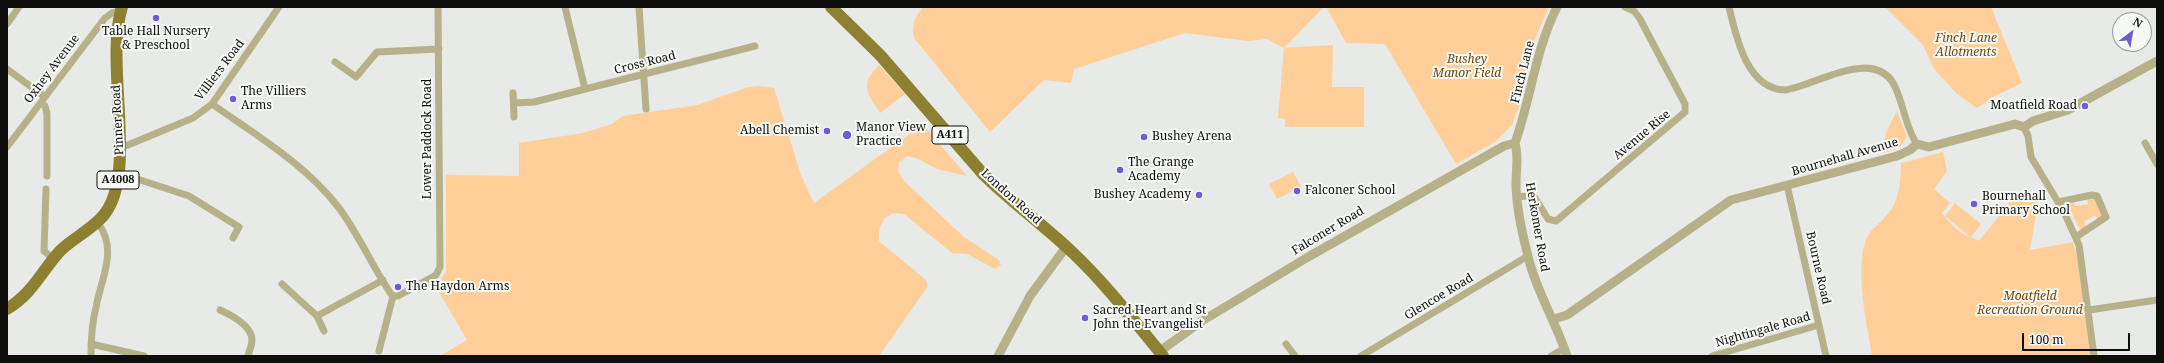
<!DOCTYPE html>
<html>
<head>
<meta charset="utf-8">
<style>
  body { margin:0 }
  #map { position:relative; width:2164px; height:363px; overflow:hidden; background:#e8eae7; font-family:"Noto Serif",serif }
  canvas { display:block }
  .frame { position:absolute; inset:0; border:8px solid #0e0e0d; pointer-events:none }
  .north { position:absolute; left:2112px; top:12px; width:40px; height:40px; box-sizing:border-box; background:#f6f8f4; border:1px solid #999a98; border-radius:50%; rotate:31deg; font-size:11px; font-weight:700; line-height:16px; text-align:center; color:#0e0e0d }
  .north::after { content:''; display:block; margin:auto; width:14px; height:18px; background:#705bd5; clip-path:polygon(50% 0,100% 100%,50% 72%,0 100%) }
  .scale { position:absolute; left:2022px; top:333px; width:108px; height:18px; box-sizing:border-box; border:2px solid #0e0e0d; border-top:0; padding-left:5px; font-size:12px; line-height:14px; white-space:nowrap; color:#0e0e0d; -webkit-text-stroke:3px #f6f8f4; paint-order:stroke }
</style>
</head>
<body>
<div id="map">
<canvas width="2164" height="363"></canvas>
<div class="frame"></div>
<div class="north">N</div>
<div class="scale">100 m</div>
</div>
<script>
const ctx = document.querySelector('canvas').getContext('2d');
ctx.lineJoin = 'round';
function fillPath(path, color) {
  ctx.fillStyle = color;
  ctx.fill(path, 'evenodd');
}
function stroke(path, color, width, dash) {
  ctx.strokeStyle = color;
  ctx.lineWidth = width;
  ctx.lineCap = dash ? 'butt' : 'round';
  ctx.setLineDash(dash || []);
  ctx.stroke(path);
}
function write(font, color, halo, rows, align = 'center') {
  ctx.font = font + ' "Noto Serif",serif';
  ctx.lineWidth = 4;
  ctx.setLineDash([]);
  ctx.textBaseline = 'middle';
  ctx.strokeStyle = halo;
  ctx.fillStyle = color;
  for (const [text, x, y, turn = 0] of rows) {
    ctx.save();
    ctx.translate(x, y);
    ctx.rotate((+turn || 0) * Math.PI / 180);
    ctx.textAlign = isNaN(turn) ? turn : align;
    if (halo) ctx.strokeText(text, 0, 0);
    ctx.fillText(text, 0, 0);
    ctx.restore();
  }
}
const green = new Path2D(`
  M 923,7 L 1324,7 L 1284,48 L 1333,45 L 1332,87 L 1364,87 L 1364,127 L 1285,127 L 1285,119 L 1278,118 L 1284,48 L 1267,39 L 1248,41 L 1185,33 L 1074,69 L 1071,83 L 1044,80 L 990,132 L 914,38 C 911,26 915,17 923,7 Z
  M 1326,7 L 1549,7 L 1530,50 L 1520,104 L 1512,125 L 1495,142 L 1456,164 L 1385,44 L 1346,43 Z
  M 1885,7 L 1991,7 L 2022,83 L 1993,97 L 1977,108 L 1957,94 L 1934,69 L 1923,45 Z
  M 879,65 L 905,94 L 880,113 C 867,92 859,85 879,65 Z
  M 759,86 L 774,88 L 801,175 L 814,203 L 893,146 L 916,130 L 926,128 L 967,176 L 937,169 L 918,159 L 907,156 L 899,163 L 898,171 L 904,181 L 964,237 L 999,260 L 1001,265 L 995,269 L 967,254 L 952,253 L 904,214 C 885,210 878,224 879,241 L 926,280 L 928,286 L 879,356 L 440,356 L 467,340 L 434,284 L 441,279 L 446,272 L 446,175 L 519,176 L 519,143 L 583,133 L 612,124 L 623,116 L 697,105 L 748,87 Z
  M 1897,111 L 1907,137 L 1900,147 L 1884,153 C 1882,137 1890,125 1897,111 Z
  M 1943,152 L 1947,171 L 1934,189 L 1950,203 L 1942,213 C 1950,224 1958,232 1970,237 L 1945,216 L 1955,203 L 1981,224 L 1971,237 L 1979,241 L 2015,196 L 2039,197 L 2030,250 L 2073,242 L 2077,255 L 2091,356 L 1872,356 C 1867,325 1853,264 1868,235 C 1872,229 1880,223 1885,217 C 1900,201 1900,185 1901,163 Z
  M 1293,172 L 1301,187 L 1277,199 L 1269,184 Z
  M 2095,198 L 2104,214 L 2098,220 L 2095,215 L 2084,222 L 2087,227 L 2081,231 L 2066,202 L 2074,201 L 2075,206 L 2088,204 L 2087,199 Z`);
const minor = new Path2D(`
  M 565,7 L 585,89
  M 639,7 L 646,109
  M 1729,7 C 1736,37 1747,89 1785,90 C 1817,85 1878,44 1896,89 C 1903,104 1907,131 1917,144
  M 7,24 L 19,7
  M 335,62 L 356,77 L 377,52 L 439,49
  M 7,69 L 45,97
  M 513,93 L 514,117
  M 41,103 L 45,106 L 47,114 L 47,176
  M 514,103 L 534,102 L 755,46
  M 212,104 C 256,135 305,164 339,208 C 359,235 372,266 391,294 L 393,296 L 398,296 L 436,275 L 440,267 L 438,7
  M 2024,127 L 2028,136 L 2031,157 L 2064,212 L 2079,245 L 2094,356
  M 2145,143 L 2157,164
  M 7,147 L 105,18 L 112,13 L 120,11
  M 120,147 L 128,145 L 193,118 L 212,104 L 279,7
  M 119,173 L 189,196 L 239,227 L 233,238
  M 1787,185 L 1826,356
  M 46,189 L 44,251 L 54,259
  M 1517,197 L 1527,196 L 1535,198 L 1548,219 L 1556,221 L 1685,112 L 1685,104 L 1640,19 L 1634,11 L 1625,7
  M 2058,202 L 2092,195 L 2097,196 L 2106,217 L 2076,237
  M 282,284 L 317,316 L 324,331
  M 220,310 C 231,315 252,326 252,340 C 252,345 249,351 248,356
  M 2089,310 L 2157,300
  M 317,316 L 383,280
  M 91,344 L 144,356
  M 1286,344 L 1295,356
  M 379,351 L 393,296
  M 91,356 C 91,340 92,323 96,307 C 101,279 119,248 97,222
  M 1361,356 L 1528,256
  M 1551,356 L 1565,348
  M 1712,356 L 1819,325`);
const tertiary = new Path2D(`
  M 1515,143 C 1519,157 1516,169 1516,183 C 1516,206 1522,233 1528,256 C 1536,291 1556,322 1567,356
  M 1515,143 C 1531,98 1535,51 1557,7
  M 1554,319 L 1567,315 L 1731,200 L 1897,156 L 1910,150 L 1917,144 L 1929,147 L 2015,124 L 2024,127 L 2033,121 L 2068,110 L 2157,61
  M 1160,351 L 1202,321 L 1308,257 L 1504,146 L 1515,143
  M 998,356 L 1030,296 L 1066,247`);
const primary = new Path2D(`
  M 831,7 L 880,55 L 983,174 C 1011,202 1044,225 1072,252 C 1106,284 1134,321 1163,356
  M 7,309 C 33,293 41,272 60,251 C 73,238 91,230 103,216 C 139,174 104,65 122,7`);
const markers = [
  [156,18,4,"#705bd5"],
  [233,99,4,"#705bd5"],
  [2085,106,4,"#705bd5"],
  [827,131,4,"#705bd5"],
  [847,135,5,"#705bd5"],
  [1144,137,4,"#705bd5"],
  [1120,170,4,"#705bd5"],
  [1297,191,4,"#705bd5"],
  [1199,195,4,"#705bd5"],
  [1974,204,4,"#705bd5"],
  [398,287,4,"#705bd5"],
  [1085,318,4,"#705bd5"]
];
const shields = [
  [950,135,36],
  [118,180,42]
];
const shieldNames = [
  ["A411",950,135],
  ["A4008",118,180]
];
const poiNames = [
  ["Table Hall Nursery",156,32,"center"],
  ["& Preschool",156,46,"center"],
  ["The Villiers",241,92],
  ["Arms",241,106],
  ["Moatfield Road",2077,106,"right"],
  ["Manor View",856,128],
  ["Practice",856,142],
  ["Abell Chemist",819,131,"right"],
  ["Bushey Arena",1152,137],
  ["The Grange",1128,163],
  ["Academy",1128,177],
  ["Falconer School",1305,191],
  ["Bushey Academy",1191,195,"right"],
  ["Bournehall",1982,197],
  ["Primary School",1982,211],
  ["The Haydon Arms",406,287],
  ["Sacred Heart and St",1093,311],
  ["John the Evangelist",1093,325]
];
const parkNames = [
  ["Finch Lane",1966,39],
  ["Allotments",1966,53],
  ["Bushey",1467,60],
  ["Manor Field",1467,74],
  ["Moatfield",2030,297],
  ["Recreation Ground",2030,311]
];
const streetNames = [
  ["Cross Road",645,63,-14],
  ["Oxhey Avenue",52,69,-53],
  ["Villiers Road",220,70,-53],
  ["Finch Lane",1523,72,-76],
  ["Pinner Road",118,120,-93],
  ["Avenue Rise",1642,135,-40],
  ["Lower Paddock Road",428,139,-90],
  ["Bournehall Avenue",1845,157,-16],
  ["London Road",1011,197,42],
  ["Herkomer Road",1537,227,80],
  ["Falconer Road",1328,231,-31],
  ["Bourne Road",1818,268,77],
  ["Glencoe Road",1439,297,-31],
  ["Nightingale Road",1763,330,-16]
];
fillPath(green, '#ffce99');
stroke(minor, '#b7b18a', 7);
stroke(tertiary, '#b7b18a', 9);
stroke(primary, '#8d8030', 12);
for (const [x, y, r, color] of markers) {
  const dot = new Path2D();
  dot.arc(x, y, r, 0, 2 * Math.PI);
  ctx.fillStyle = color;
  ctx.fill(dot);
  stroke(dot, '#f6f8f4', 1.5);
}
for (const [x, y, w] of shields) {
  const box = new Path2D();
  box.roundRect(x - w / 2, y - 9, w, 18, 3);
  ctx.fillStyle = '#f6f8f4';
  ctx.fill(box);
  stroke(box, '#0e0e0d', 1);
}
write('bold 11px', '#0e0e0d', null, shieldNames);
write('12px', '#0e0e0d', '#f6f8f4', poiNames, 'left');
write('italic 12px', '#71470c', '#f6f8f4', parkNames);
write('12px', '#0e0e0d', '#f6f8f4', streetNames);
</script>
</body>
</html>
